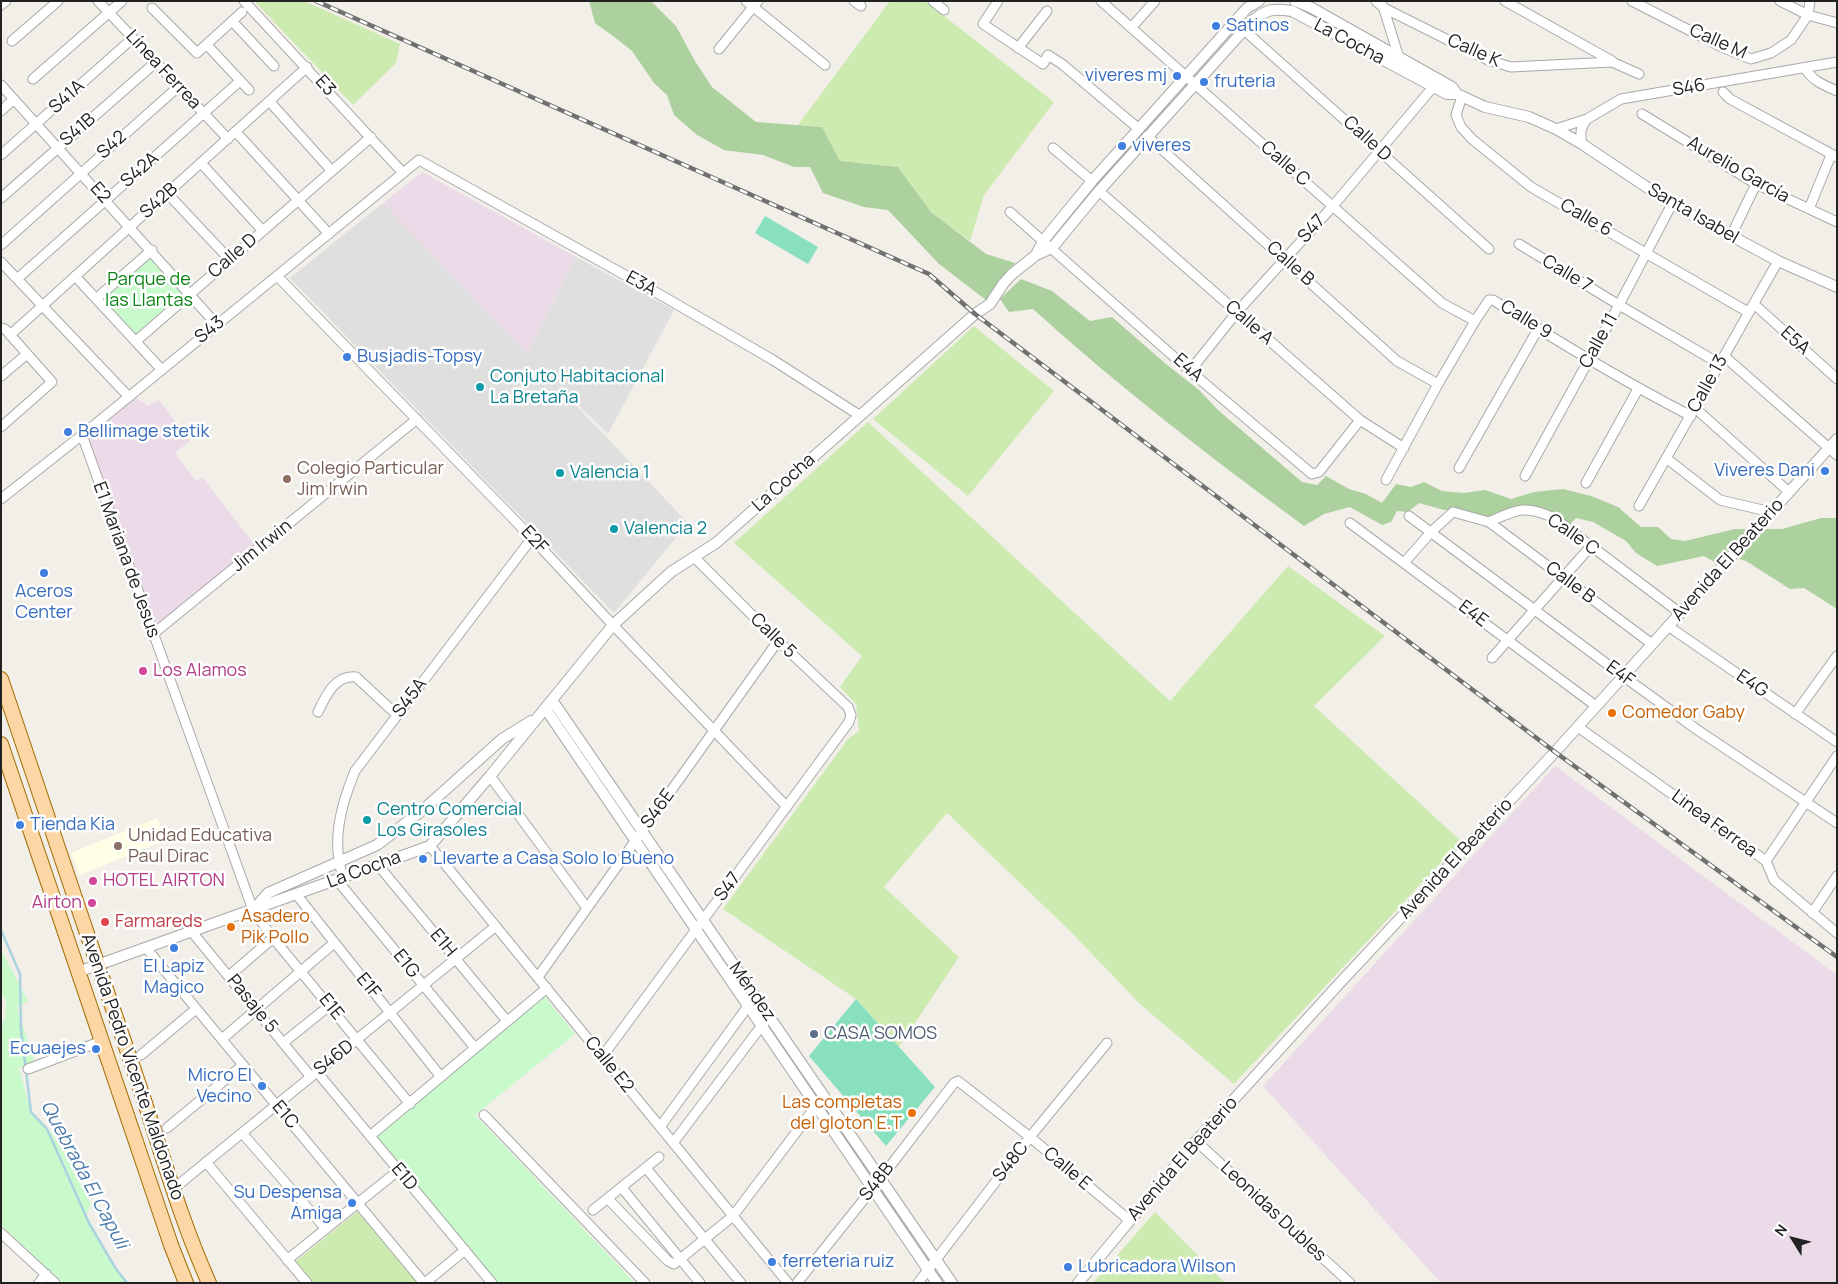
<!DOCTYPE html>
<html>
<head>
<meta charset="utf-8">
<style>
  body { margin:0 }
  #map { position:relative; width:1838px; height:1284px; overflow:hidden; background:#f2efe9; font-family:Manrope,sans-serif }
  canvas { display:block }
  .frame { position:absolute; inset:0; border:2px solid #222; pointer-events:none }
  .north { position:absolute; left:1768px; top:1214px; width:50px; height:50px; -webkit-text-stroke:4px #fff; paint-order:stroke; rotate:306deg; font-size:14px; font-weight:700; line-height:20px; text-align:center; color:#222 }
  .north::after { content:''; display:block; margin:auto; width:18px; height:22px; background:#222; clip-path:polygon(50% 0,100% 100%,50% 72%,0 100%) }
</style>
</head>
<body>
<div id="map">
<canvas width="1838" height="1284"></canvas>
<div class="frame"></div>
<div class="north">N</div>
</div>
<script>
const ctx = document.querySelector('canvas').getContext('2d');
ctx.lineJoin = 'round';
function fillPath(path, color) {
  ctx.fillStyle = color;
  ctx.fill(path, 'evenodd');
}
function stroke(path, color, width, dash) {
  ctx.strokeStyle = color;
  ctx.lineWidth = width;
  ctx.lineCap = dash ? 'butt' : 'round';
  ctx.setLineDash(dash || []);
  ctx.stroke(path);
}
function write(font, color, halo, rows, align = 'center') {
  ctx.font = font + ' Manrope,sans-serif';
  ctx.lineWidth = 5;
  ctx.setLineDash([]);
  ctx.textBaseline = 'middle';
  ctx.strokeStyle = halo;
  ctx.fillStyle = color;
  for (const [text, x, y, turn = 0] of rows) {
    ctx.save();
    ctx.translate(x, y);
    ctx.rotate((+turn || 0) * Math.PI / 180);
    ctx.textAlign = isNaN(turn) ? turn : align;
    if (halo) ctx.strokeText(text, 0, 0);
    ctx.fillText(text, 0, 0);
    ctx.restore();
  }
}
const residential = new Path2D(`
  M 383,203 L 527,354 L 576,257 L 674,310 L 608,434 L 550,378 L 688,523 L 614,613 L 290,278 Z`);
const industrial = new Path2D(`
  M 422,172 L 576,257 L 527,354 L 383,203 Z
  M 132,395 L 148,406 L 159,400 L 190,441 L 175,453 L 196,481 L 202,477 L 258,549 L 153,634 L 82,435 Z
  M 1555,766 L 1837,975 L 1837,1283 L 1441,1283 L 1263,1086 Z`);
const education = new Path2D(`
  M 157,818 L 166,840 L 79,875 L 71,853 Z`);
const grass = new Path2D(`
  M 254,1 L 304,1 L 400,44 L 396,63 L 353,105 Z
  M 890,1 L 925,1 L 1054,102 L 984,195 L 970,241 L 931,212 L 898,167 L 840,161 L 822,127 L 798,125 Z
  M 974,326 L 1054,391 L 968,496 L 873,419 Z
  M 868,422 L 1170,701 L 1288,566 L 1385,636 L 1314,706 L 1462,842 L 1445,858 L 1234,1084 L 1140,1004 L 1069,930 L 947,813 L 884,887 L 959,957 L 899,1047 L 856,999 L 723,909 L 848,739 L 859,731 L 856,704 L 840,687 L 862,656 L 734,543 Z
  M 359,1210 L 418,1283 L 313,1283 L 295,1262 Z
  M 1155,1212 L 1225,1283 L 1093,1283 Z`);
const forest = new Path2D(`
  M 589,1 L 651,1 L 676,26 L 695,61 L 712,87 L 756,122 L 822,127 L 840,161 L 898,167 L 931,212 L 986,254 L 1015,263 L 986,300 L 939,264 L 888,210 L 864,207 L 823,193 L 810,167 L 794,167 L 763,155 L 724,150 L 697,135 L 674,115 L 667,95 L 654,83 L 632,51 L 613,36 L 595,23 Z
  M 1021,279 L 1052,291 L 1090,321 L 1112,317 L 1166,364 L 1199,390 L 1218,410 L 1302,482 L 1317,485 L 1326,476 L 1349,489 L 1366,494 L 1382,503 L 1396,484 L 1411,487 L 1424,482 L 1442,491 L 1464,493 L 1485,490 L 1511,499 L 1534,492 L 1563,489 L 1591,496 L 1618,507 L 1641,527 L 1658,527 L 1671,539 L 1685,541 L 1735,529 L 1782,529 L 1821,518 L 1837,518 L 1837,609 L 1804,588 L 1790,589 L 1746,561 L 1725,555 L 1716,563 L 1704,556 L 1657,566 L 1636,553 L 1626,541 L 1593,522 L 1576,518 L 1570,524 L 1540,507 L 1515,507 L 1486,518 L 1458,509 L 1444,510 L 1419,503 L 1408,512 L 1397,511 L 1391,522 L 1382,525 L 1350,507 L 1324,514 L 1304,526 C 1211,458 1119,387 1033,309 L 1009,312 L 1000,299 Z`);
const park = new Path2D(`
  M 151,253 L 187,292 L 133,338 L 101,299 Z
  M 1,949 L 28,1001 L 17,1007 L 35,1063 L 19,1068 L 31,1112 L 50,1131 L 65,1153 L 91,1204 L 86,1215 L 116,1269 L 127,1283 L 63,1283 L 1,1225 L 1,1027 L 5,1018 L 6,1001 L 1,992 Z
  M 544,996 L 575,1034 L 475,1115 L 635,1283 L 497,1283 L 376,1136 Z`);
const pitch = new Path2D(`
  M 765,216 L 818,247 L 808,264 L 755,233 Z
  M 856,999 L 935,1087 L 886,1146 L 809,1056 Z`);
const stream = new Path2D(`
  M 1,930 L 20,974 L 21,1030 L 31,1112 L 47,1129 L 89,1223 L 116,1269 L 127,1283`);
const minor = new Path2D(`
  M 98,1 L 228,139
  M 244,1 L 403,173
  M 746,1 L 825,65
  M 854,1 L 861,6
  M 933,1 L 944,10
  M 998,1 L 983,24 L 1043,64 L 1048,55 L 1062,64 L 1139,129
  M 1101,1 L 1442,303 L 1475,321
  M 1376,1 L 1384,8 L 1488,60 L 1511,67 L 1612,62 L 1639,74
  M 1505,1 L 1612,61
  M 1632,1 L 1722,47 L 1751,59 L 1771,53 L 1791,40 L 1808,15 L 1810,1
  M 1780,1 L 1808,15 L 1837,23
  M 1,5 L 6,1
  M 1383,6 L 1400,61
  M 152,8 L 197,53 L 242,12
  M 232,21 L 274,66
  M 1131,28 L 1155,1
  M 1244,30 L 1489,249
  M 12,41 L 58,1
  M 207,45 L 249,90
  M 1018,48 L 1047,11
  M 719,49 L 758,1
  M 1805,68 C 1812,81 1824,85 1837,91
  M 33,79 L 122,1
  M 1,85 L 217,325
  M 1723,92 L 1730,99 L 1837,157
  M 1462,96 L 1456,115 L 1461,127 L 1472,139 L 1531,187 L 1748,312
  M 270,102 L 331,170
  M 1,111 L 14,99
  M 1642,114 L 1756,184 L 1837,222
  M 1556,129 L 1587,119 L 1621,99 L 1837,62
  M 236,132 L 329,234
  M 1147,136 L 1397,361 L 1438,384
  M 1582,144 C 1580,133 1580,128 1587,119
  M 1053,148 L 1092,181
  M 1,155 L 133,38
  M 201,163 L 262,230
  M 1099,191 L 1360,420 L 1404,448
  M 167,193 L 229,259
  M 1,198 L 156,62
  M 1809,209 L 1831,155
  M 1010,212 L 1190,371 L 1312,474 L 1319,472 L 1360,420
  M 1731,236 L 1756,184
  M 1519,244 L 1619,305 L 1720,364
  M 1,245 L 179,86
  M 1,262 L 129,397
  M 75,276 L 162,370
  M 277,276 L 532,538 L 613,625 L 787,807
  M 17,279 L 240,81
  M 97,298 L 152,250
  M 1754,304 L 1837,379
  M 1,328 L 5,329 L 52,382 L 1,427
  M 10,335 L 307,67
  M 136,341 L 371,137
  M 1724,356 L 1837,455
  M 1190,371 L 1237,312 L 1333,206 L 1433,87
  M 1,376 L 27,354
  M 1695,408 L 1789,492
  M 82,435 L 253,910 L 273,938 L 410,1104
  M 1666,458 L 1720,500 L 1771,512
  M 1459,468 L 1538,329
  M 1525,476 L 1619,305 L 1672,204
  M 1386,480 L 1438,384 L 1475,321 L 1489,300 L 1493,300 C 1557,341 1623,381 1691,416
  M 1586,483 L 1638,389
  M 1,499 L 82,435 L 419,160 L 666,298 L 773,360 L 859,415
  M 1639,506 L 1778,261
  M 1409,516 L 1623,676 L 1699,731 L 1837,823
  M 1489,522 L 1652,644
  M 1350,523 L 1596,706
  M 1404,563 L 1431,532 L 1453,512 L 1489,522 C 1516,510 1525,504 1554,518 L 1680,613
  M 1668,626 L 1837,742
  M 153,634 L 417,419
  M 1492,658 L 1591,546
  M 318,712 C 326,695 335,675 356,677 L 397,715
  M 1795,714 L 1837,656
  M 1578,727 L 1766,861 L 1774,880 L 1837,933
  M 490,776 L 587,908
  M 430,846 L 788,1283
  M 1766,861 L 1837,756
  M 378,865 L 507,1021
  M 343,877 C 331,841 341,805 355,771 L 532,538
  M 337,880 L 475,1048
  M 296,894 L 441,1077
  M 1812,913 L 1837,876
  M 192,932 L 311,1077
  M 146,948 L 424,1283
  M 229,976 L 273,938
  M 538,977 L 778,641
  M 222,1039 L 334,943
  M 283,1043 L 329,1006
  M 141,1055 L 196,1009
  M 602,1057 L 849,722 L 851,715 L 848,707 L 778,641 L 694,557
  M 28,1069 L 102,1041
  M 317,1072 L 492,1283
  M 484,1115 L 645,1283
  M 660,1127 L 751,1002
  M 167,1128 L 243,1065
  M 242,1133 L 326,1229
  M 370,1136 L 547,988
  M 1196,1141 L 1350,1283
  M 673,1143 L 769,1016
  M 206,1162 L 307,1283
  M 646,1168 L 741,1283
  M 622,1188 L 700,1283
  M 172,1190 L 496,926
  M 608,1199 L 668,1261 L 674,1264 L 733,1216 L 819,1102
  M 593,1210 L 659,1157
  M 1,1233 L 55,1283
  M 287,1260 L 399,1170
  M 39,1283 L 46,1274
  M 425,1283 L 465,1250
  M 797,1283 L 881,1178 L 954,1083 L 958,1081 L 1030,1137 L 1129,1220
  M 918,1283 L 1030,1137 L 1107,1043`);
const tertiary = new Path2D(`
  M 1295,1 L 1312,8 L 1452,87 L 1457,94
  M 1036,255 L 1043,241 L 1092,181 L 1247,8 L 1259,1
  M 552,700 L 952,1283
  M 545,708 L 937,1283
  M 254,909 L 268,893 L 377,845 L 424,809 L 502,739 L 531,721
  M 78,972 L 430,846 L 490,776 L 613,625 L 671,572 L 716,543 L 975,314 L 990,304 L 1003,284 L 1012,274 L 1036,255 L 1052,248 L 1099,191 L 1253,20 C 1268,9 1273,8 1292,11 L 1447,94 L 1457,94 L 1485,107 L 1529,117 L 1556,129 L 1582,144 L 1672,204 L 1778,261 L 1837,287
  M 1078,1283 L 1196,1141 L 1338,985 L 1555,752 L 1837,439`);
const primary = new Path2D(`
  M 1,679 C 46,812 90,944 136,1076 C 160,1146 179,1216 209,1283
  M 1,744 L 171,1245 L 186,1283`);
const rail = new Path2D(`
  M 316,1 L 929,274 L 975,314 L 1555,752 L 1837,957`);
const markers = [
  [1216,26,5,"#3f7fe0"],
  [1177,76,5,"#3f7fe0"],
  [1204,82,5,"#3f7fe0"],
  [1122,146,5,"#3f7fe0"],
  [347,357,5,"#3f7fe0"],
  [480,387,5,"#0f9aa8"],
  [68,432,5,"#3f7fe0"],
  [1825,471,5,"#3f7fe0"],
  [560,473,5,"#0f9aa8"],
  [287,479,5,"#8d6e63"],
  [614,529,5,"#0f9aa8"],
  [44,573,5,"#3f7fe0"],
  [143,671,5,"#d1479c"],
  [1612,713,5,"#e8710a"],
  [367,820,5,"#0f9aa8"],
  [20,825,5,"#3f7fe0"],
  [118,846,5,"#8d6e63"],
  [423,859,5,"#3f7fe0"],
  [93,881,5,"#d1479c"],
  [92,903,5,"#d1479c"],
  [105,922,5,"#e0444e"],
  [231,927,5,"#e8710a"],
  [174,948,5,"#3f7fe0"],
  [814,1034,5,"#5c6f8a"],
  [96,1049,5,"#3f7fe0"],
  [262,1086,5,"#3f7fe0"],
  [912,1113,5,"#e8710a"],
  [352,1203,5,"#3f7fe0"],
  [772,1262,5,"#3f7fe0"],
  [1068,1267,5,"#3f7fe0"]
];
const shopNames = [
  ["Satinos",1226,26],
  ["viveres mj",1167,76,"right"],
  ["fruteria",1214,82],
  ["viveres",1132,146],
  ["Busjadis-Topsy",357,357],
  ["Bellimage stetik",78,432],
  ["Viveres Dani",1815,471,"right"],
  ["Aceros",44,592,"center"],
  ["Center",44,613,"center"],
  ["Tienda Kia",30,825],
  ["Llevarte a Casa Solo lo Bueno",433,859],
  ["El Lapiz",174,967,"center"],
  ["Magico",174,988,"center"],
  ["Ecuaejes",86,1049,"right"],
  ["Micro El",252,1076,"right"],
  ["Vecino",252,1097,"right"],
  ["Su Despensa",342,1193,"right"],
  ["Amiga",342,1214,"right"],
  ["ferreteria ruiz",782,1262],
  ["Lubricadora Wilson",1078,1267]
];
const streetNames = [
  ["La Cocha",1349,42,28],
  ["Calle M",1718,42,24],
  ["Calle K",1474,51,24],
  ["Línea Ferrea",163,70,47],
  ["E3",325,86,48],
  ["S46",1689,88,-10],
  ["S41A",67,97,-42],
  ["S41B",78,130,-41],
  ["Calle D",1367,139,42],
  ["S42",112,145,-42],
  ["Calle C",1285,164,41],
  ["S42A",140,170,-41],
  ["Aurelio García",1738,170,30],
  ["E2",100,193,48],
  ["S42B",159,201,-42],
  ["Santa Isabel",1693,214,30],
  ["Calle 6",1586,218,30],
  ["S47",1312,229,-48],
  ["Calle D",233,256,-41],
  ["Calle B",1290,264,42],
  ["Calle 7",1567,274,31],
  ["E3A",641,284,29],
  ["Calle 9",1526,320,32],
  ["Calle A",1249,323,41],
  ["S43",210,330,-39],
  ["Calle 11",1599,341,-61],
  ["E5A",1795,341,42],
  ["E4A",1188,368,41],
  ["Calle 13",1708,384,-61],
  ["La Cocha",784,483,-42],
  ["Calle C",1573,535,35],
  ["E2F",534,540,47],
  ["Jim Irwin",262,546,-39],
  ["E1 Mariana de Jesus",126,560,70],
  ["Avenida El Beaterio",1728,560,-48],
  ["Calle B",1570,583,37],
  ["E4E",1473,614,37],
  ["Calle 5",773,636,44],
  ["E4F",1620,674,36],
  ["E4G",1752,684,34],
  ["S45A",410,698,-53],
  ["S46E",658,809,-54],
  ["Linea Ferrea",1714,824,36],
  ["Avenida El Beaterio",1456,859,-47],
  ["La Cocha",364,870,-20],
  ["S47",728,887,-53],
  ["E1H",443,943,50],
  ["E1G",406,964,51],
  ["E1F",368,986,51],
  ["Méndez",752,992,55],
  ["Pasaje 5",252,1004,51],
  ["E1E",331,1007,51],
  ["S46D",334,1058,-39],
  ["Calle E2",609,1065,51],
  ["Avenida Pedro Vicente Maldonado",132,1067,71],
  ["E1C",285,1115,50],
  ["Avenida El Beaterio",1183,1159,-49],
  ["S48C",1011,1162,-52],
  ["Calle E",1067,1169,40],
  ["E1D",404,1177,50],
  ["S48B",877,1182,-52],
  ["Leonidas Dubles",1273,1212,43]
];
const parkNames = [
  ["Parque de",149,280],
  ["las Llantas",149,301]
];
const cultureNames = [
  ["Conjuto Habitacional",490,377],
  ["La Bretaña",490,398],
  ["Valencia 1",570,473],
  ["Valencia 2",624,529],
  ["Centro Comercial",377,810],
  ["Los Girasoles",377,831]
];
const educationNames = [
  ["Colegio Particular",297,469],
  ["Jim Irwin",297,490],
  ["Unidad Educativa",128,836],
  ["Paul Dirac",128,857]
];
const hotelNames = [
  ["Los Alamos",153,671],
  ["HOTEL AIRTON",103,881],
  ["Airton",82,903,"right"]
];
const foodNames = [
  ["Comedor Gaby",1622,713],
  ["Asadero",241,917],
  ["Pik Pollo",241,938],
  ["Las completas",902,1103,"right"],
  ["del gloton E.T",902,1124,"right"]
];
const healthNames = [
  ["Farmareds",115,922]
];
const serviceNames = [
  ["CASA SOMOS",824,1034]
];
const waterNames = [
  ["Quebrada El Capuli",84,1175,62]
];
fillPath(residential, '#e0dfdf');
fillPath(industrial, '#ebdbe8');
fillPath(education, '#ffffe5');
fillPath(grass, '#cdebb0');
fillPath(forest, '#add19e');
fillPath(park, '#c8facc');
fillPath(pitch, '#88e0be');
stroke(stream, '#aad3df', 2.5);
stroke(minor, '#a9a9a9', 11);
stroke(tertiary, '#a9a9a9', 12);
stroke(primary, '#a06b00', 16);
stroke(minor, '#fff', 9);
stroke(tertiary, '#fff', 10);
stroke(primary, '#fcd6a4', 14);
stroke(rail, '#707070', 4.5);
stroke(rail, '#fff', 2.5, [8]);
for (const [x, y, r, color] of markers) {
  const dot = new Path2D();
  dot.arc(x, y, r, 0, 2 * Math.PI);
  ctx.fillStyle = color;
  ctx.fill(dot);
  stroke(dot, '#fff', 2);
}
write('18px', '#366cbe', '#fff', shopNames, 'left');
write('18px', '#222', '#fff', streetNames);
write('18px', '#0c8416', '#fff', parkNames);
write('18px', '#0d838f', '#fff', cultureNames, 'left');
write('18px', '#785e54', '#fff', educationNames, 'left');
write('18px', '#b23c85', '#fff', hotelNames, 'left');
write('18px', '#c56008', '#fff', foodNames, 'left');
write('18px', '#be3a42', '#fff', healthNames, 'left');
write('18px', '#4e5e75', '#fff', serviceNames, 'left');
write('italic 19px', '#4a7aab', '#fff', waterNames);
</script>
</body>
</html>
